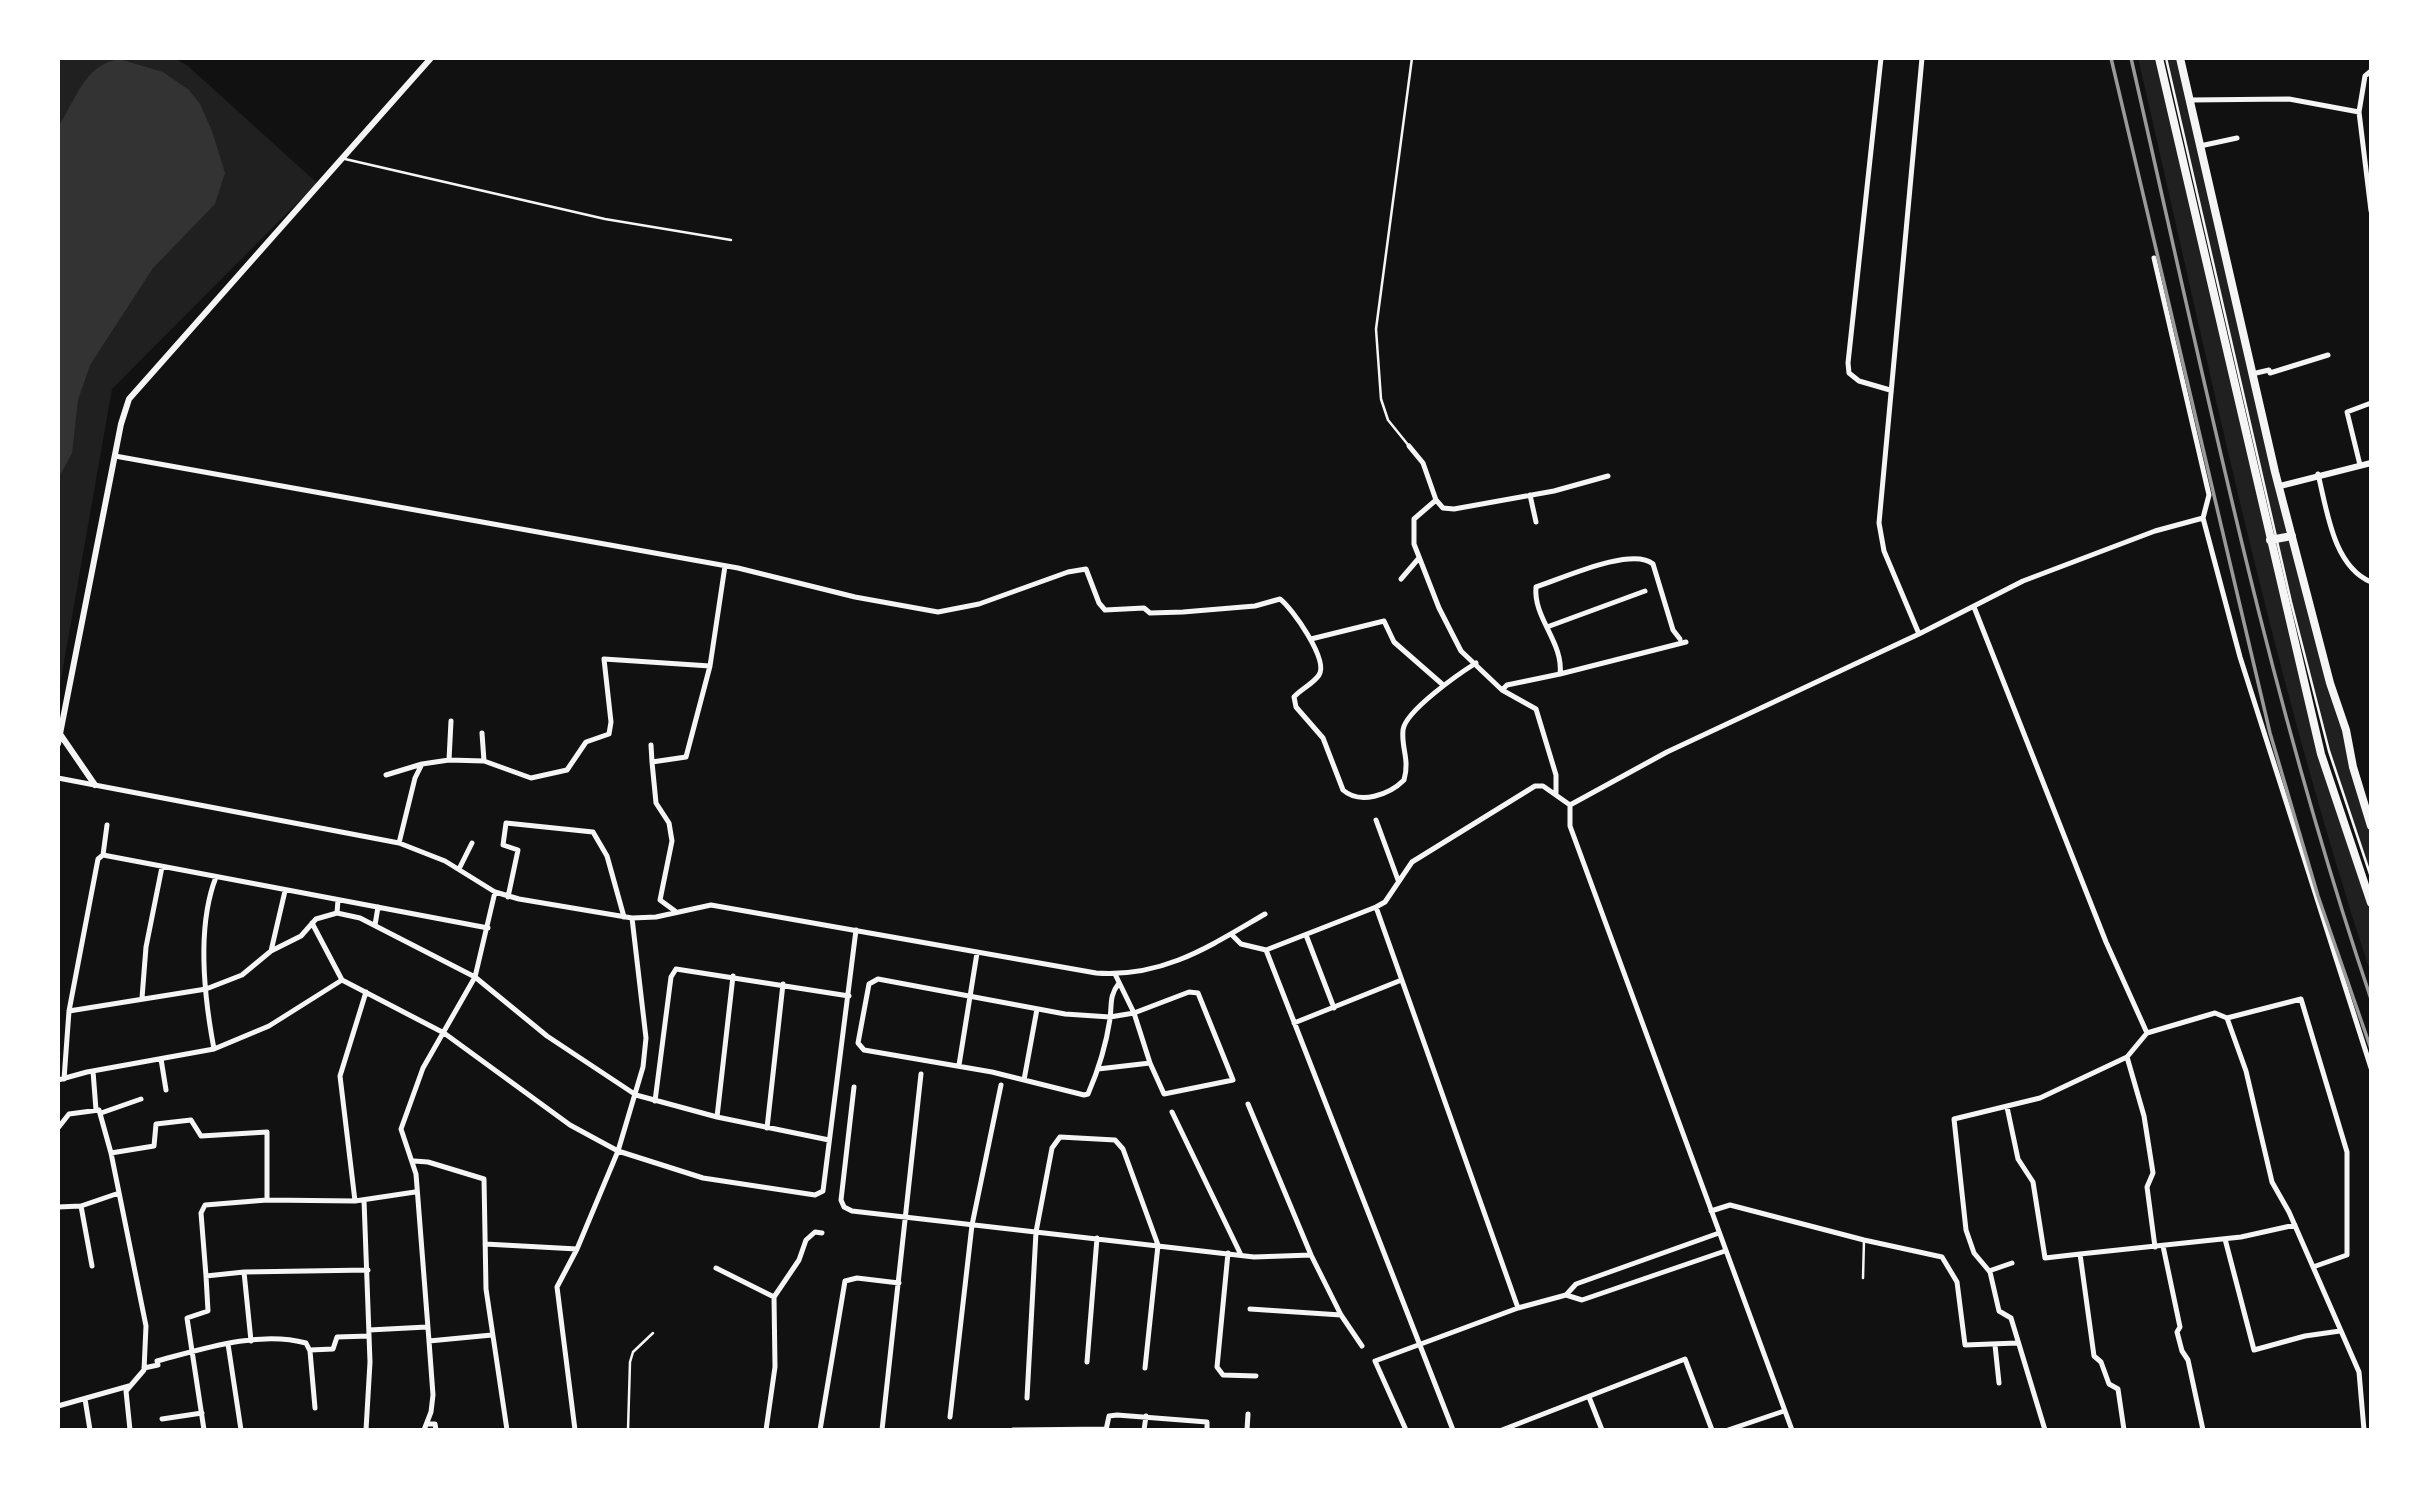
<!DOCTYPE html>
<html>
<head>
<meta charset="utf-8">
<style>
  body { margin:0 }
  #map { position:relative; width:2429px; height:1488px; overflow:hidden; background:#111; font-family:Commissioner,sans-serif }
  canvas { display:block }
  .frame { position:absolute; inset:0; border:60px solid #fff; pointer-events:none }
</style>
</head>
<body>
<div id="map">
<canvas width="2429" height="1488"></canvas>
<div class="frame"></div>
</div>
<script>
const ctx = document.querySelector('canvas').getContext('2d');
ctx.lineJoin = 'round';
function fillPath(path, color) {
  ctx.fillStyle = color;
  ctx.fill(path, 'evenodd');
}
function stroke(path, color, width, dash) {
  ctx.strokeStyle = color;
  ctx.lineWidth = width;
  ctx.lineCap = dash ? 'butt' : 'round';
  ctx.setLineDash(dash || []);
  ctx.stroke(path);
}
const green = new Path2D(`
  M 58,58 L 174,58 L 188,66 L 317,183 L 112,389 L 58,696 Z
  M 2138,58 L 2159,58 L 2321,754 L 2371,903 L 2371,974 C 2272,674 2209,365 2138,58 Z
  M 2166,58 L 2180,58 L 2275,472 L 2371,826 L 2371,877 L 2329,751 L 2291,602 Z`);
const water = new Path2D(`
  M 119,59 L 163,72 L 189,90 L 200,104 L 212,131 L 225,173 L 215,204 L 153,268 L 90,365 L 78,400 L 72,453 L 58,479 L 58,127 C 76,100 84,65 119,59 Z`);
const service = new Path2D(`
  M 2166,58 L 2291,602 L 2329,751 L 2371,877
  M 345,159 L 605,219 L 731,240
  M 1409,446 L 1388,420 L 1381,399 L 1376,329 L 1412,58
  M 1863,1278 L 1864,1240
  M 628,1430 L 630,1362 L 633,1352 L 653,1333`);
const minor = new Path2D(`
  M 1881,58 L 1848,363 L 1849,373 L 1859,381 L 1890,390
  M 2190,100 L 2289,99 L 2359,112 L 2371,211
  M 2359,112 L 2365,76 L 2371,71
  M 2200,146 L 2237,138
  M 2154,258 L 2209,495 L 2203,518 L 2240,657 L 2371,1068
  M 2252,374 L 2269,370 L 2270,373 L 2328,355
  M 1409,446 L 1423,463 L 1436,500 L 1414,519 L 1414,544 L 1439,608 L 1461,651 L 1502,690 L 1536,709 L 1556,775 L 1556,793
  M 115,456 L 738,568 L 855,597 L 938,612 L 979,604 L 1068,572 L 1086,569 L 1099,603 L 1105,610 L 1144,608 L 1150,613 L 1183,612 L 1255,606 L 1280,599 C 1292,608 1329,660 1319,675 C 1313,684 1301,689 1294,697 L 1296,707 L 1323,738 L 1343,790 C 1360,805 1389,795 1404,780 C 1410,759 1401,748 1403,730 C 1405,711 1460,673 1476,663
  M 2360,465 L 2347,412 L 2371,403
  M 2318,474 C 2327,510 2333,566 2371,582
  M 1530,495 L 1536,522
  M 1436,500 L 1443,508 L 1454,509 L 1554,491 L 1608,476
  M 1401,579 L 1419,558
  M 1974,607 L 2106,942 L 2147,1033
  M 1547,627 L 1645,591
  M 1919,634 L 1884,551 L 1879,523 L 1922,58
  M 1311,639 L 1384,621 L 1394,642 L 1442,684
  M 1560,674 L 1686,642
  M 1502,690 L 1507,685 L 1560,674 C 1564,643 1533,618 1536,587 C 1561,579 1632,546 1653,564 L 1673,630 L 1680,639
  M 482,733 L 484,761
  M 651,745 L 652,762
  M 449,760 L 451,721
  M 386,775 L 422,764
  M 58,778 L 399,843 L 445,861 L 495,892 L 519,899 L 632,918 L 656,917 L 711,905 L 1096,973 C 1163,978 1210,946 1265,914
  M 1376,820 L 1398,880
  M 399,843 L 415,778 L 422,764 L 449,760 L 484,761 L 531,778 L 567,770 L 586,742 L 609,734 L 611,722 L 604,659 L 710,666
  M 103,855 L 107,825
  M 459,869 L 472,843
  M 508,897 L 518,850 L 503,845 L 506,823 L 593,832 L 607,856 L 624,917
  M 1376,907 L 1518,1308
  M 675,911 L 660,900 L 672,841 L 669,823 L 656,803 L 652,762 L 686,757 L 710,666 L 725,566
  M 337,913 L 360,918 L 475,977 L 547,1036 L 636,1095 L 717,1117 L 829,1140
  M 312,923 L 342,980 L 444,1033 L 570,1125 L 618,1151 L 703,1178 L 815,1195 L 823,1191 L 856,930
  M 375,925 L 378,907
  M 1231,934 L 1241,944 L 1266,950 L 1376,907 L 1385,902 L 1412,862 L 1535,786 L 1543,786 L 1570,805
  M 1306,935 L 1334,1008
  M 1266,950 L 1453,1430
  M 271,951 L 285,891
  M 1115,974 L 1134,1013 L 1189,992 L 1198,993 L 1233,1080 L 1164,1094 L 1150,1063 L 1134,1013 L 1110,1017 L 1065,1014 L 878,979 L 869,984 L 858,1043 L 864,1050 L 992,1072 L 1084,1095 L 1088,1094 C 1098,1071 1106,1045 1110,1019 C 1112,1004 1109,996 1119,983
  M 142,998 L 146,947 L 162,867
  M 69,1011 L 206,989 L 242,975 L 271,951 L 301,936 L 316,919 L 337,913 L 338,900
  M 2227,1018 L 2301,999 L 2347,1152 L 2347,1255 L 2313,1267
  M 1294,1023 L 1399,981
  M 214,1049 C 204,996 196,928 216,877
  M 2127,1057 L 2144,1116 L 2153,1173 L 2147,1187 L 2155,1247
  M 161,1059 L 166,1090
  M 959,1065 L 977,953
  M 1098,1069 L 1150,1063
  M 93,1071 L 96,1110
  M 64,1079 L 69,1011 L 98,859 L 103,855 L 488,928
  M 58,1080 L 87,1072 L 214,1049 L 269,1026 L 342,980
  M 1024,1080 L 1037,1009
  M 854,1087 L 841,1200 L 844,1207 L 852,1211 L 1254,1257 L 1311,1255
  M 655,1101 L 671,977 L 676,969 L 849,996
  M 1248,1104 L 1311,1255 L 1341,1315 L 1362,1346
  M 2007,1107 L 2018,1159 L 2033,1182 L 2045,1258 L 2080,1254 L 2094,1356 L 2101,1362 L 2109,1384 L 2118,1389 L 2124,1430
  M 1172,1112 L 1241,1255
  M 101,1113 L 141,1099
  M 717,1117 L 733,976
  M 58,1128 L 69,1114 L 99,1110 L 111,1153 L 146,1326 L 144,1370 L 126,1391 L 130,1430
  M 767,1128 L 783,984
  M 111,1153 L 154,1146 L 156,1124 L 191,1120 L 201,1136 L 267,1132 L 267,1200
  M 414,1161 L 428,1162 L 484,1179 L 486,1289 L 507,1430
  M 364,1200 L 370,1362 L 366,1430
  M 355,1201 L 340,1076 L 366,992
  M 81,1206 L 92,1266
  M 58,1207 L 81,1206 L 119,1193
  M 1711,1211 L 1730,1205 L 1864,1240 L 1942,1257 L 1957,1282 L 1965,1345 L 2017,1343
  M 2225,1239 L 2254,1350 L 2305,1336 L 2340,1331
  M 485,1244 L 577,1249
  M 2163,1246 L 2180,1327 L 2177,1332 L 2182,1351 L 2188,1360 L 2203,1430
  M 1228,1253 L 1217,1367 L 1223,1375 L 1256,1376
  M 2080,1254 L 2241,1237 L 2295,1225
  M 716,1268 L 774,1297 L 775,1367 L 766,1430
  M 1989,1271 L 2012,1263
  M 206,1276 L 201,1213 L 205,1205 L 267,1200 L 355,1201 L 415,1192
  M 1566,1295 L 1576,1284 L 1719,1233
  M 774,1297 L 799,1260 L 806,1240 L 815,1232 L 822,1233
  M 1250,1309 L 1341,1315
  M 369,1330 L 427,1327
  M 251,1341 L 244,1272 L 368,1270
  M 429,1341 L 492,1335
  M 228,1344 L 241,1430
  M 1995,1345 L 1999,1383
  M 310,1350 L 333,1349 L 337,1337 L 369,1336
  M 1087,1362 L 1097,1238
  M 144,1368 L 158,1365 L 157,1361 C 202,1349 259,1330 306,1343 L 310,1351 L 315,1408
  M 1589,1397 L 1602,1430
  M 1027,1398 L 1036,1232 L 1052,1148 L 1060,1137 L 1115,1140 L 1123,1149 L 1158,1245 L 1145,1368
  M 85,1399 L 90,1430
  M 58,1406 L 129,1386
  M 950,1417 L 972,1225 L 1001,1085
  M 162,1419 L 202,1413
  M 428,1424 L 435,1424 L 436,1430
  M 204,1430 L 187,1318 L 208,1311 L 206,1276 L 244,1272
  M 424,1430 L 431,1412 L 433,1395 L 429,1341 L 416,1174 L 401,1129 L 423,1068 L 475,977 L 495,892
  M 575,1430 L 557,1287 L 577,1249 L 618,1151 L 643,1067 L 646,1038 L 632,918
  M 820,1430 L 845,1281 L 857,1278 L 899,1283
  M 882,1430 L 921,1074
  M 1013,1430 L 1107,1429
  M 1106,1430 L 1109,1416 L 1117,1415 L 1207,1422 L 1207,1430
  M 1144,1430 L 1146,1416
  M 1247,1430 L 1248,1414
  M 1406,1430 L 1375,1361 L 1518,1308 L 1566,1295 L 1582,1300 L 1725,1251
  M 1502,1430 L 1685,1359 L 1712,1430
  M 1728,1430 L 1784,1411
  M 1792,1430 L 1570,826 L 1570,805 L 1667,752 L 1919,634 L 2023,581 L 2155,531 L 2203,518
  M 2045,1430 L 2011,1318 L 1999,1311 L 1990,1272 L 1974,1253 L 1966,1230 L 1954,1119 L 2040,1098 L 2127,1057 L 2147,1033 L 2215,1013 L 2227,1018 L 2246,1071 L 2272,1182 L 2289,1212 L 2359,1372 L 2364,1430`);
const tertiary = new Path2D(`
  M 2280,486 L 2371,463
  M 60,734 L 95,785
  M 58,744 L 121,424 L 129,399 L 431,58`);
const primary = new Path2D(`
  M 2159,58 L 2321,754 L 2371,903
  M 2180,58 L 2275,472 L 2330,683 L 2346,730 L 2353,767 L 2371,826
  M 2270,540 L 2292,536`);
const rail = new Path2D(`
  M 2111,58 L 2270,733 L 2318,896 L 2371,1049
  M 2131,58 C 2203,373 2267,692 2371,999`);
fillPath(green, '#202020');
fillPath(water, '#333');
stroke(service, '#f5f5f5', 2.5);
stroke(minor, '#f5f5f5', 5);
stroke(tertiary, '#f5f5f5', 6);
stroke(primary, '#f5f5f5', 8);
stroke(rail, '#9a9a9a', 3.5);
</script>
</body>
</html>
